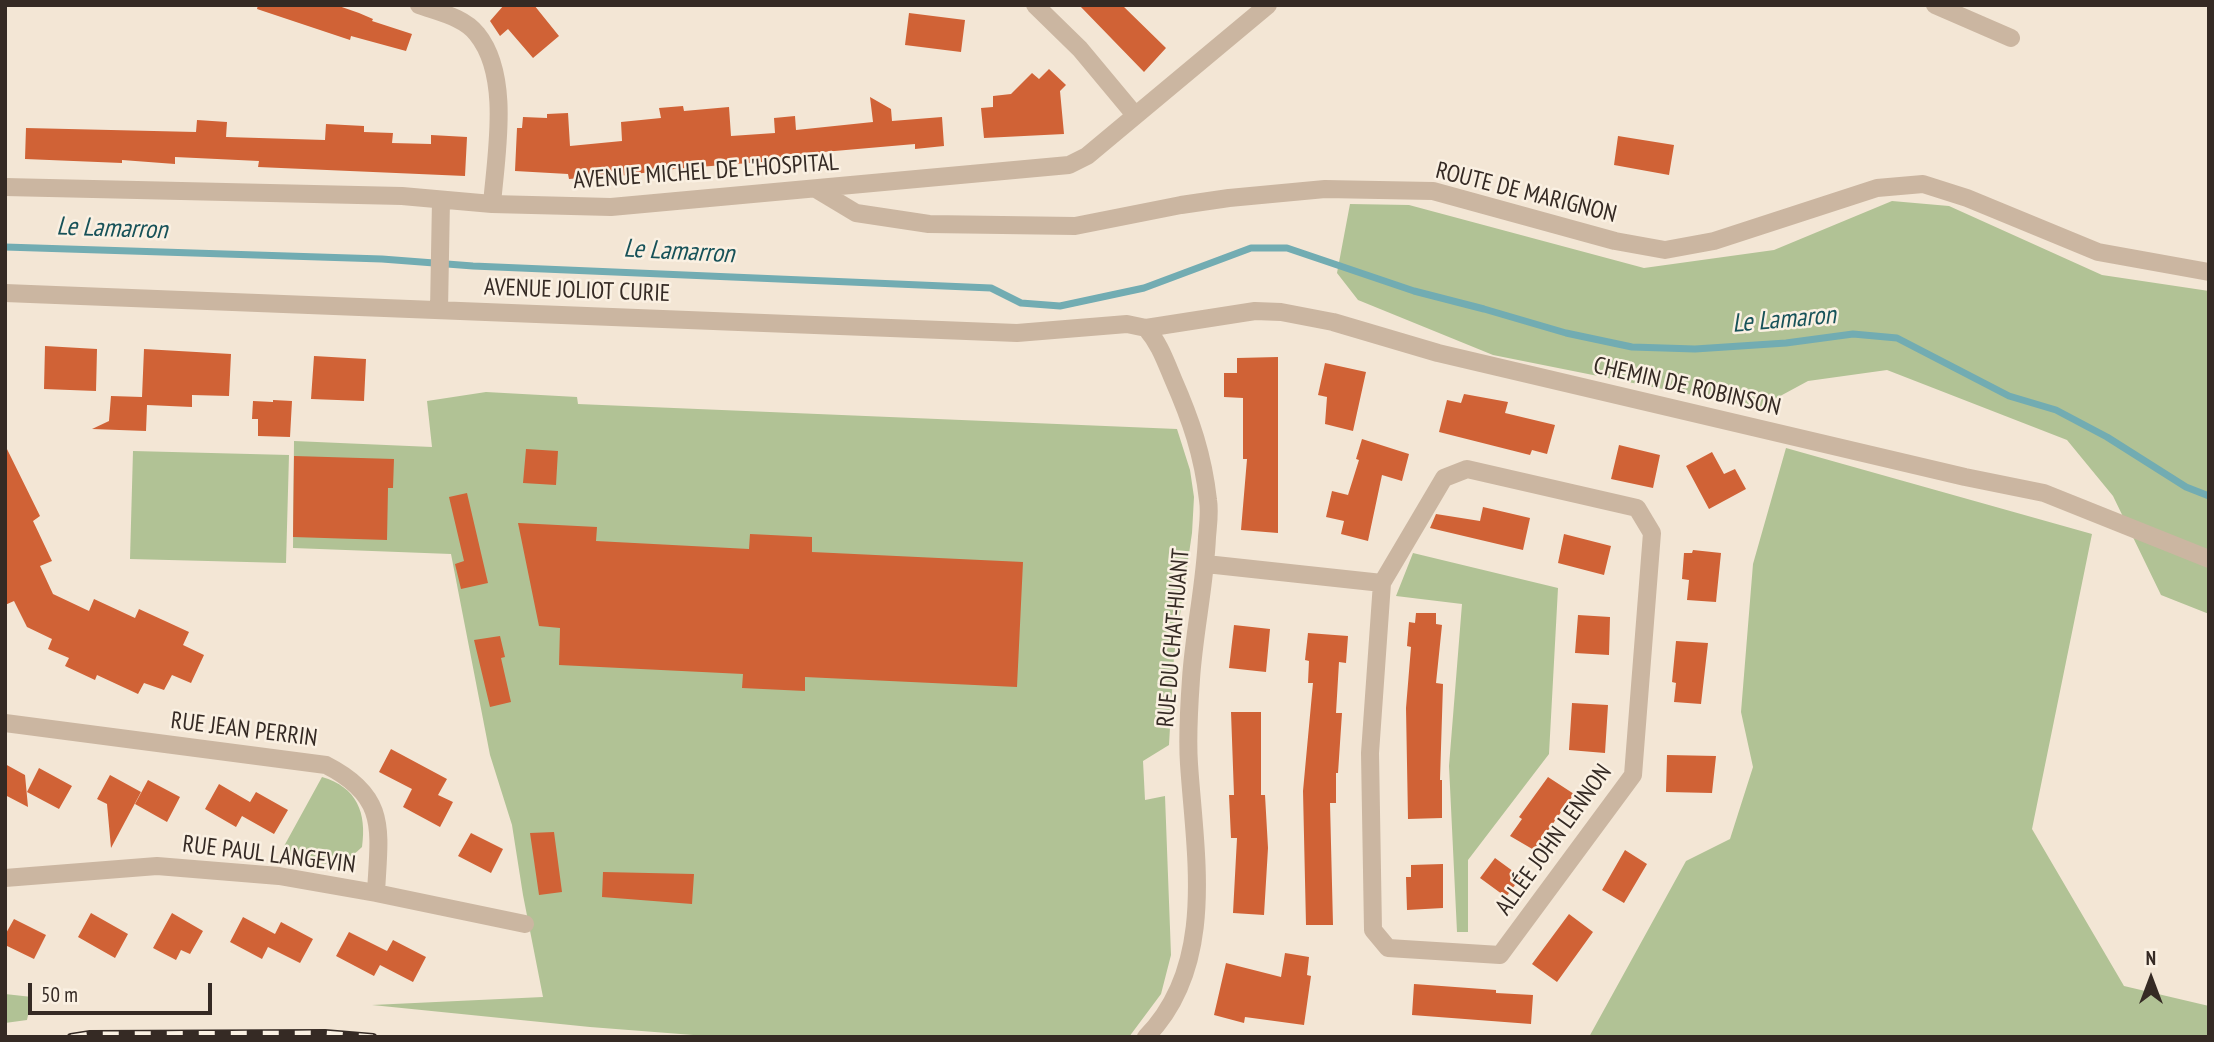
<!DOCTYPE html>
<html>
<head>
<meta charset="utf-8">
<style>
  body { margin:0 }
  #map { position:relative; width:2214px; height:1042px; overflow:hidden; background:#f3e6d5; font-family:"PT Sans Narrow",sans-serif }
  canvas { display:block }
  .frame { position:absolute; inset:0; border:7px solid #352a24; pointer-events:none }
  .north { position:absolute; left:2116px; top:944px; width:70px; height:70px; -webkit-text-stroke:5px #faf0e2; paint-order:stroke; rotate:0deg; font-size:19px; font-weight:700; line-height:28px; text-align:center; color:#352a24 }
  .north::after { content:''; display:block; margin:auto; width:24px; height:32px; background:#352a24; clip-path:polygon(50% 0,100% 100%,50% 72%,0 100%) }
  .scale { position:absolute; left:28px; top:983px; width:184px; height:32px; box-sizing:border-box; border:4px solid #352a24; border-top:0; padding-left:9px; font-size:21px; line-height:24px; white-space:nowrap; color:#352a24; -webkit-text-stroke:5px #faf0e2; paint-order:stroke }
</style>
</head>
<body>
<div id="map">
<canvas width="2214" height="1042"></canvas>
<div class="frame"></div>
<div class="north">N</div>
<div class="scale">50 m</div>
</div>
<script>
const ctx = document.querySelector('canvas').getContext('2d');
ctx.lineJoin = 'round';
function fillPath(path, color) {
  ctx.fillStyle = color;
  ctx.fill(path, 'evenodd');
}
function stroke(path, color, width, dash) {
  ctx.strokeStyle = color;
  ctx.lineWidth = width;
  ctx.lineCap = dash ? 'butt' : 'round';
  ctx.setLineDash(dash || []);
  ctx.stroke(path);
}
function write(font, color, halo, rows, align = 'center') {
  ctx.font = font + ' "PT Sans Narrow",sans-serif';
  ctx.lineWidth = 5;
  ctx.setLineDash([]);
  ctx.textBaseline = 'middle';
  ctx.strokeStyle = halo;
  ctx.fillStyle = color;
  for (const [text, x, y, turn = 0] of rows) {
    ctx.save();
    ctx.translate(x, y);
    ctx.rotate((+turn || 0) * Math.PI / 180);
    ctx.textAlign = isNaN(turn) ? turn : align;
    if (halo) ctx.strokeText(text, 0, 0);
    ctx.fillText(text, 0, 0);
    ctx.restore();
  }
}
const green = new Path2D(`
  M 1892,201 L 1949,206 L 2102,275 L 2209,291 L 2209,614 L 2161,595 L 2113,496 L 2067,440 L 1887,370 L 1808,381 L 1758,408 L 1493,355 L 1358,300 L 1337,273 L 1350,204 L 1409,205 L 1644,268 L 1774,250 Z
  M 486,392 L 577,397 L 578,404 L 1177,429 L 1190,470 L 1194,497 L 1192,533 L 1174,656 L 1169,745 L 1143,761 L 1145,800 L 1165,796 L 1171,955 L 1161,994 L 1129,1037 L 719,1037 L 590,1027 L 372,1005 L 543,997 L 523,895 L 512,825 L 490,755 L 451,554 L 293,548 L 294,441 L 432,447 L 427,401 Z
  M 1786,448 L 2092,534 L 2032,829 L 2124,986 L 2209,1006 L 2209,1037 L 1589,1037 L 1686,861 L 1730,839 L 1753,767 L 1741,712 L 1753,564 Z
  M 133,451 L 289,455 L 286,563 L 130,559 Z
  M 1413,553 L 1558,588 L 1549,754 L 1468,860 L 1468,932 L 1457,932 L 1449,766 L 1462,604 L 1396,596 Z
  M 322,777 C 357,787 367,813 362,847 C 335,873 317,862 284,857 L 283,848 Z
  M 5,994 L 32,997 L 27,1020 L 5,1023 Z`);
const stream = new Path2D(`
  M 5,247 L 382,259 L 473,266 L 991,288 L 1021,303 L 1060,306 L 1144,288 L 1251,248 L 1287,248 L 1414,291 L 1484,309 L 1566,333 L 1632,347 L 1695,349 L 1786,343 L 1853,334 L 1897,338 L 2009,396 L 2056,410 L 2107,437 L 2186,487 L 2209,496`);
const building = new Path2D(`
  M 258,5 L 336,5 L 359,13 L 373,19 L 372,21 L 412,34 L 406,51 L 351,36 L 350,40 L 257,9 Z
  M 504,5 L 534,5 L 559,36 L 533,58 L 508,29 L 500,36 L 490,21 Z
  M 1079,5 L 1122,5 L 1166,48 L 1144,72 Z
  M 909,13 L 965,20 L 961,52 L 905,45 Z
  M 1049,69 L 1066,85 L 1060,91 L 1064,134 L 984,138 L 981,108 L 993,107 L 993,96 L 1011,94 L 1032,73 L 1039,79 Z
  M 870,97 L 891,109 L 892,121 L 942,117 L 944,146 L 915,149 L 915,144 L 823,152 L 823,157 L 674,169 L 604,178 L 604,176 L 569,179 L 568,174 L 515,171 L 517,128 L 522,128 L 523,117 L 547,118 L 547,114 L 568,113 L 570,146 L 622,141 L 621,122 L 661,118 L 659,108 L 683,106 L 684,111 L 729,107 L 731,136 L 775,133 L 774,118 L 795,116 L 796,130 L 873,122 Z
  M 197,120 L 227,122 L 226,137 L 325,140 L 326,124 L 364,126 L 364,132 L 393,133 L 392,143 L 431,144 L 431,135 L 467,137 L 465,176 L 258,167 L 259,161 L 175,157 L 175,164 L 122,160 L 122,163 L 25,159 L 26,128 L 196,132 Z
  M 1618,136 L 1674,145 L 1669,175 L 1614,165 Z
  M 45,346 L 97,349 L 96,391 L 44,389 Z
  M 144,349 L 231,354 L 229,396 L 192,395 L 192,407 L 147,405 L 146,431 L 92,429 L 109,421 L 111,396 L 142,397 Z
  M 314,356 L 366,359 L 364,401 L 311,399 Z
  M 1278,357 L 1278,533 L 1241,530 L 1247,459 L 1243,459 L 1243,398 L 1224,397 L 1224,373 L 1237,373 L 1237,358 Z
  M 1325,363 L 1366,372 L 1353,431 L 1325,424 L 1327,397 L 1318,395 Z
  M 1464,394 L 1508,402 L 1505,413 L 1555,425 L 1547,454 L 1532,450 L 1530,455 L 1439,432 L 1447,400 L 1461,403 Z
  M 273,400 L 292,401 L 290,437 L 258,436 L 258,419 L 252,419 L 253,401 L 273,402 Z
  M 1362,439 L 1409,454 L 1402,481 L 1382,475 L 1368,541 L 1341,534 L 1344,521 L 1326,517 L 1332,491 L 1348,495 L 1359,460 L 1356,459 Z
  M 5,445 L 40,516 L 33,521 L 52,561 L 40,566 L 53,594 L 89,611 L 94,599 L 135,618 L 139,609 L 189,632 L 183,645 L 204,655 L 191,683 L 172,675 L 164,690 L 144,683 L 138,694 L 97,675 L 95,680 L 65,666 L 69,658 L 48,649 L 52,639 L 27,627 L 14,601 L 5,605 Z
  M 1619,445 L 1660,455 L 1653,488 L 1611,479 Z
  M 526,449 L 558,451 L 556,485 L 523,483 Z
  M 1712,452 L 1724,474 L 1735,469 L 1746,489 L 1709,509 L 1686,466 Z
  M 294,456 L 394,459 L 393,488 L 388,488 L 387,540 L 293,537 Z
  M 467,493 L 488,583 L 461,589 L 455,564 L 464,561 L 449,497 Z
  M 1483,507 L 1530,518 L 1523,550 L 1430,528 L 1436,514 L 1480,521 Z
  M 518,523 L 597,527 L 596,541 L 749,549 L 750,534 L 812,537 L 812,552 L 1023,562 L 1017,687 L 805,677 L 805,691 L 742,688 L 743,674 L 559,665 L 560,628 L 539,626 Z
  M 1564,534 L 1611,546 L 1604,575 L 1558,563 Z
  M 1693,550 L 1721,553 L 1716,602 L 1687,600 L 1689,580 L 1682,579 L 1684,553 L 1692,553 Z
  M 1416,613 L 1436,613 L 1436,624 L 1442,625 L 1436,683 L 1443,684 L 1440,780 L 1442,780 L 1442,818 L 1408,819 L 1406,708 L 1411,647 L 1407,646 L 1409,622 L 1415,623 Z
  M 1578,615 L 1610,617 L 1609,655 L 1575,653 Z
  M 1234,625 L 1270,629 L 1266,672 L 1229,668 Z
  M 1308,633 L 1348,636 L 1346,663 L 1339,662 L 1336,713 L 1342,713 L 1338,773 L 1336,773 L 1336,803 L 1330,803 L 1333,925 L 1306,925 L 1303,791 L 1313,683 L 1308,683 L 1309,661 L 1305,660 Z
  M 500,636 L 505,657 L 501,658 L 511,702 L 490,707 L 474,640 Z
  M 1676,641 L 1708,643 L 1701,704 L 1674,702 L 1676,683 L 1672,682 Z
  M 1572,703 L 1608,705 L 1605,753 L 1569,750 Z
  M 1231,712 L 1261,712 L 1261,795 L 1265,795 L 1268,848 L 1264,915 L 1233,913 L 1237,838 L 1231,838 L 1229,795 L 1234,795 Z
  M 391,749 L 447,779 L 438,795 L 453,802 L 440,827 L 403,807 L 412,789 L 379,772 Z
  M 1667,755 L 1716,756 L 1712,793 L 1666,792 Z
  M 5,764 L 25,775 L 28,807 L 5,795 Z
  M 39,768 L 72,786 L 59,809 L 27,792 Z
  M 110,775 L 141,792 L 111,848 L 107,804 L 97,799 Z
  M 1548,777 L 1574,794 L 1534,850 L 1510,836 L 1522,819 L 1519,817 Z
  M 148,780 L 180,797 L 167,822 L 135,804 Z
  M 219,784 L 250,802 L 256,792 L 288,810 L 274,834 L 242,816 L 236,827 L 205,809 Z
  M 554,832 L 562,892 L 539,895 L 530,833 Z
  M 471,833 L 503,849 L 491,873 L 458,856 Z
  M 1625,850 L 1647,864 L 1624,903 L 1602,890 Z
  M 1495,858 L 1521,877 L 1506,897 L 1480,878 Z
  M 1443,864 L 1443,908 L 1407,910 L 1406,877 L 1411,877 L 1411,865 Z
  M 603,872 L 694,874 L 692,904 L 602,897 Z
  M 91,913 L 128,934 L 115,958 L 78,937 Z
  M 172,913 L 203,931 L 190,954 L 181,950 L 176,960 L 153,948 Z
  M 1569,914 L 1593,932 L 1557,982 L 1532,964 Z
  M 243,917 L 275,934 L 281,922 L 313,939 L 300,963 L 268,947 L 262,959 L 230,942 Z
  M 14,919 L 46,935 L 34,959 L 5,945 L 5,935 Z
  M 349,932 L 387,951 L 393,940 L 426,957 L 413,982 L 380,965 L 374,976 L 336,956 Z
  M 1285,953 L 1309,957 L 1307,975 L 1311,976 L 1304,1025 L 1245,1017 L 1244,1023 L 1214,1015 L 1226,963 L 1281,977 Z
  M 1414,984 L 1496,990 L 1496,993 L 1533,995 L 1531,1024 L 1412,1015 Z`);
const minor = new Path2D(`
  M 419,5 C 438,12 464,17 477,34 C 511,76 496,154 492,204
  M 1035,5 L 1080,49 L 1135,115
  M 1935,5 L 2011,38
  M 5,187 L 402,196 L 492,204 L 611,207 L 1069,165 L 1087,156 L 1268,5
  M 816,189 L 856,213 L 929,224 L 1075,226 L 1181,205 L 1229,198 L 1325,189 L 1433,191 L 1615,241 L 1665,250 L 1714,241 L 1877,188 L 1923,184 L 1967,198 L 2098,252 L 2209,272
  M 5,293 L 1017,333 L 1127,324 L 1146,328 L 1255,311 L 1281,312 L 1333,322 L 1438,353 L 1965,477 L 2044,493 L 2209,559
  M 439,310 L 441,200
  M 1206,564 L 1382,583 L 1370,753 L 1373,930 L 1388,948 L 1500,955 L 1633,775 L 1652,533 L 1637,508 L 1467,469 L 1444,478 L 1382,583
  M 5,723 L 326,765 C 389,797 379,831 376,893
  M 5,878 L 157,866 L 279,876 L 376,893 L 525,924
  M 1146,1037 C 1217,965 1195,855 1189,764 C 1187,736 1189,707 1191,679 C 1194,632 1205,585 1207,537 C 1208,525 1210,512 1208,500 C 1203,455 1191,420 1173,379 C 1165,360 1159,343 1146,328`);
const rail = new Path2D(`
  M 71,1037 L 90,1034 L 325,1033 L 373,1037`);
const streetNames = [
  ["AVENUE MICHEL DE L'HOSPITAL",706,172,-4],
  ["ROUTE DE MARIGNON",1526,193,14],
  ["AVENUE JOLIOT CURIE",577,291,2],
  ["CHEMIN DE ROBINSON",1687,387,13],
  ["RUE DU CHAT-HUANT",1174,638,-85],
  ["RUE JEAN PERRIN",244,730,7],
  ["ALLÉE JOHN LENNON",1554,840,-54],
  ["RUE PAUL LANGEVIN",269,855,7]
];
const waterNames = [
  ["Le Lamarron",112,229,2],
  ["Le Lamarron",679,252,3],
  ["Le Lamaron",1784,320,-5]
];
fillPath(green, '#b1c295');
stroke(stream, '#72acb2', 7);
fillPath(building, '#d06236');
stroke(minor, '#cbb6a1', 18);
stroke(rail, '#352a24', 8);
stroke(rail, '#faf0e2', 5, [16]);
write('24px', '#352a24', '#faf0e2', streetNames);
write('italic 26px', '#175259', '#faf0e2', waterNames);
</script>
</body>
</html>
